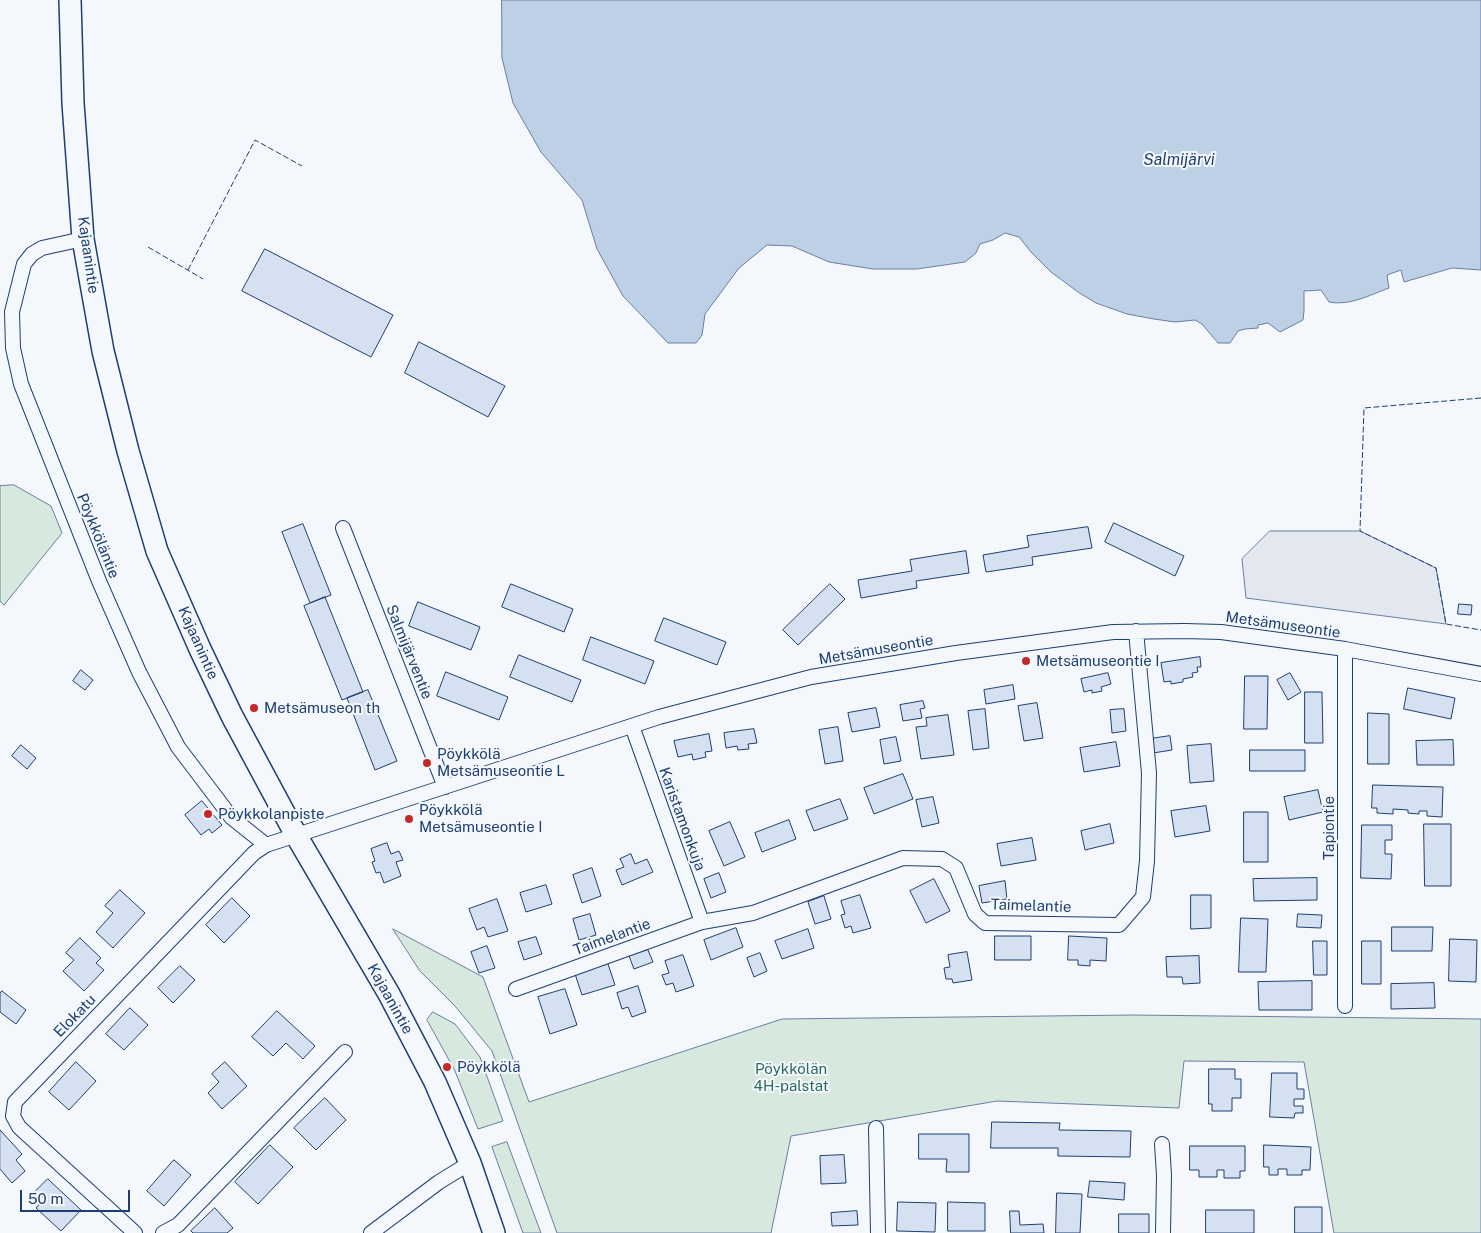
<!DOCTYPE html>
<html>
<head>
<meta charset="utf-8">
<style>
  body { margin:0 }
  #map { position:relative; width:1481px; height:1233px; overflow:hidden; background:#f4f7fb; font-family:"Public Sans",sans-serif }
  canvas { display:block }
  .scale { position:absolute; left:20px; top:1190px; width:110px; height:22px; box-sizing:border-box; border:2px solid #1d3f73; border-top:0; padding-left:6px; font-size:15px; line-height:18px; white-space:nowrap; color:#1d3f73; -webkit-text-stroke:4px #f4f7fb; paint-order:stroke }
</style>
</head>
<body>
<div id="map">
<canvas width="1481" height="1233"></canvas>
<div class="scale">50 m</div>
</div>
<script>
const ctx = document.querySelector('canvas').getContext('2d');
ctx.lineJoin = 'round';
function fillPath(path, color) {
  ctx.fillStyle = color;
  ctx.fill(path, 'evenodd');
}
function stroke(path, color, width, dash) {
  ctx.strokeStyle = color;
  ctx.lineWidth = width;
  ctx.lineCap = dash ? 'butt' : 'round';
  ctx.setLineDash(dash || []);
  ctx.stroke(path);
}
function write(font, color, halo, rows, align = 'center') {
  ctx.font = font + ' "Public Sans",sans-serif';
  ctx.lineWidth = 4;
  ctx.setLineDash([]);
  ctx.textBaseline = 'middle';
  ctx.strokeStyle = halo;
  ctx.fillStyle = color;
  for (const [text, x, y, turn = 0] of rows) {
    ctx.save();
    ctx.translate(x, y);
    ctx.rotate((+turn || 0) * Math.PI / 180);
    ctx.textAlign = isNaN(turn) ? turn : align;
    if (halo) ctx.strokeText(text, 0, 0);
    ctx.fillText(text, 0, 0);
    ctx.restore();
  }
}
const green = new Path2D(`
  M 14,485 L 51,506 L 62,533 L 4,605 L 0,601 L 0,486 Z
  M 393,929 L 483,977 L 529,1102 L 782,1019 L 1133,1015 L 1481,1019 L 1481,1233 L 1334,1233 L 1304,1062 L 1184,1061 L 1179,1108 L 997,1101 L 791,1136 L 771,1233 L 557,1233 L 492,1051 L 455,1006 L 420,971 Z
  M 433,1012 L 455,1024 L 480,1057 L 503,1121 L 478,1129 L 455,1071 L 427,1020 Z
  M 507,1142 L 541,1233 L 523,1233 L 492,1147 Z`);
const parking = new Path2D(`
  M 1270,531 L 1360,531 L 1436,568 L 1446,624 L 1246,598 L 1242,559 Z`);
const water = new Path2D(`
  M 502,0 L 1481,0 L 1481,270 L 1452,268 L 1404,282 L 1401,270 L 1387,275 L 1389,288 C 1370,295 1350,306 1329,302 L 1321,290 L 1304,291 L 1304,311 L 1303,320 L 1280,332 L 1268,323 L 1258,325 L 1258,328 L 1245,329 L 1238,331 L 1230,343 L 1218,343 L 1202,324 L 1195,320 L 1175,322 L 1154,319 L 1127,314 L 1096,303 L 1078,292 L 1051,272 L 1031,252 L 1019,237 L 1005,233 L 993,240 L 980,244 L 976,253 L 965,262 L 917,269 L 873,269 L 829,262 L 792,246 L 767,245 L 739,268 L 705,314 L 702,335 L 696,343 L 668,343 L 623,296 L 597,249 L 582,200 L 541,152 L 513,103 L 502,58 Z`);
const building = new Path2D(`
  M 265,249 L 393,315 L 371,357 L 242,291 Z
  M 419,342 L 505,386 L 488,417 L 405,373 Z
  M 1114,523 L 1184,556 L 1175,576 L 1105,542 Z
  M 303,524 L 331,595 L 310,603 L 282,532 Z
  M 1088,527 L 1092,548 L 1032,557 L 1033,565 L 986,572 L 983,555 L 1029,547 L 1027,536 Z
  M 966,551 L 969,573 L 916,581 L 917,588 L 861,598 L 858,580 L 912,571 L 910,560 Z
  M 511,584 L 573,609 L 564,632 L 502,607 Z
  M 830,584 L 845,599 L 798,645 L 783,630 Z
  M 325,597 L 363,692 L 342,700 L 304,606 Z
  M 418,602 L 480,627 L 471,650 L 409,626 Z
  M 1459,604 L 1472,605 L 1471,615 L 1458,614 Z
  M 664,618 L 726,642 L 717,665 L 655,641 Z
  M 591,637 L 654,661 L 645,684 L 583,660 Z
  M 519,655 L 581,680 L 572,702 L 510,677 Z
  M 1200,657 L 1201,667 L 1197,667 L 1198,672 L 1192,673 L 1193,677 L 1183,679 L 1183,682 L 1171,684 L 1171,681 L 1164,682 L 1161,663 Z
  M 81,670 L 93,680 L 85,690 L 73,681 Z
  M 446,672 L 508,697 L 499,720 L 437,696 Z
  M 1108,673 L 1111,684 L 1101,687 L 1102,691 L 1092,693 L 1092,690 L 1084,692 L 1081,679 Z
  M 1290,673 L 1301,692 L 1288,700 L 1277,680 Z
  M 1245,676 L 1268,676 L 1267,729 L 1244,729 Z
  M 1013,685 L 1015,699 L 986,704 L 984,690 Z
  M 1408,688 L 1455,698 L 1451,719 L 1404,709 Z
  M 368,690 L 397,761 L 375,770 L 347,698 Z
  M 1305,692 L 1322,692 L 1323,743 L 1305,743 Z
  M 923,701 L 925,708 L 920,709 L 922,718 L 903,721 L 900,705 Z
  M 1037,703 L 1043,738 L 1024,741 L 1018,706 Z
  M 876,708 L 880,727 L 852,732 L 848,713 Z
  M 985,709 L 989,748 L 973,750 L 968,711 Z
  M 1124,709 L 1126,731 L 1112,733 L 1110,710 Z
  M 1368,713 L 1389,714 L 1389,764 L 1368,764 Z
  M 948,715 L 954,755 L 921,759 L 916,727 L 927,726 L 926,718 Z
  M 838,727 L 843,761 L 825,764 L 819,730 Z
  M 754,729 L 757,743 L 748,744 L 749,749 L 738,750 L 737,746 L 726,748 L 724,733 Z
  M 709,734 L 712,751 L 705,752 L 706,757 L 693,760 L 692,754 L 678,757 L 674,741 Z
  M 1170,736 L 1172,750 L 1153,753 L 1150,739 Z
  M 896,737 L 901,761 L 884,764 L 880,740 Z
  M 1453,740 L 1454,765 L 1417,765 L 1416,741 Z
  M 1116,742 L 1120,766 L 1084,772 L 1080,748 Z
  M 1211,744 L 1214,781 L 1190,783 L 1187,746 Z
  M 21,745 L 36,758 L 27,769 L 12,756 Z
  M 1250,750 L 1305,750 L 1305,771 L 1250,771 Z
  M 903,774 L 913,799 L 874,814 L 864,788 Z
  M 1373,785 L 1443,787 L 1442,817 L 1427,816 L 1427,811 L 1419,811 L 1419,814 L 1408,813 L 1408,810 L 1393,809 L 1393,814 L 1377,813 L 1377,808 L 1372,808 Z
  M 1318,790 L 1323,812 L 1289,820 L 1284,797 Z
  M 933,797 L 939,823 L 922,827 L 916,800 Z
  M 840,799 L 848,819 L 814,831 L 806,811 Z
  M 202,801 L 222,825 L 212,833 L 209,829 L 201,835 L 185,815 Z
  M 1206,806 L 1210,831 L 1175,837 L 1171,811 Z
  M 1244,812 L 1268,812 L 1268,862 L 1244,862 Z
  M 789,820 L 796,839 L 762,852 L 755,833 Z
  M 730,822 L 745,857 L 724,866 L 709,831 Z
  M 1110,824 L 1114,843 L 1085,850 L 1081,831 Z
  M 1424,824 L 1451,824 L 1451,886 L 1425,886 Z
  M 1362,825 L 1392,825 L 1392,840 L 1385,840 L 1385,854 L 1392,854 L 1391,879 L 1361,878 Z
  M 1032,838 L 1036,860 L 1001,866 L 997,844 Z
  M 387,843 L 391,854 L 399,851 L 403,860 L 396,862 L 401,876 L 384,883 L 380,872 L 376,873 L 372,862 L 375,861 L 371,849 Z
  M 631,854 L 635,864 L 647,859 L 653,872 L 622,885 L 616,870 L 624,867 L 620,859 Z
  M 592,868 L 601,896 L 582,903 L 573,875 Z
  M 719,873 L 726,892 L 711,898 L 704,879 Z
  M 1317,878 L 1317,900 L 1254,901 L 1253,879 Z
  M 934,879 L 950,911 L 926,923 L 910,891 Z
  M 1005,881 L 1007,899 L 982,903 L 979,886 Z
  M 546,885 L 552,904 L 526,912 L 520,893 Z
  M 120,890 L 145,913 L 113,948 L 96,932 L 113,913 L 105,906 Z
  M 860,895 L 871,928 L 853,933 L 851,926 L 845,928 L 841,915 L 845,914 L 841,901 Z
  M 1191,895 L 1211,895 L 1211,928 L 1191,929 Z
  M 824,896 L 831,919 L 815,924 L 808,902 Z
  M 232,898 L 250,916 L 224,943 L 206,925 Z
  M 497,899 L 508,931 L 488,937 L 484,927 L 477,930 L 469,909 Z
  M 590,914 L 596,935 L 579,940 L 573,919 Z
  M 1298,914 L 1322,915 L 1321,928 L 1297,927 Z
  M 1241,918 L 1268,919 L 1266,972 L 1239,972 Z
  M 1392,927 L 1433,927 L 1432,951 L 1392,951 Z
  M 736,928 L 743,947 L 711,960 L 704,940 Z
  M 808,929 L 814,948 L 782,959 L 775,941 Z
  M 995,936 L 1031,936 L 1031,960 L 995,960 Z
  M 1069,936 L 1107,938 L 1106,961 L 1090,960 L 1090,966 L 1078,965 L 1078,960 L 1068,960 Z
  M 536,937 L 542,954 L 524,960 L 518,942 Z
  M 80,938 L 101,958 L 96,963 L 104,970 L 84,991 L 63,971 L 74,960 L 66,953 Z
  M 1450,939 L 1477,940 L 1476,982 L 1449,981 Z
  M 1313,941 L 1327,941 L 1327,975 L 1314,975 Z
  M 1362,941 L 1381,941 L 1381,984 L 1362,984 Z
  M 487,946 L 495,968 L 479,973 L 471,952 Z
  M 648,950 L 653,962 L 634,969 L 629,956 Z
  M 967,952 L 972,980 L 953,983 L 952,979 L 946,979 L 944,968 L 950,967 L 948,955 Z
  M 760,953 L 767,971 L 754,977 L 747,958 Z
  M 683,955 L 694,986 L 676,992 L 673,983 L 666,985 L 662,975 L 669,973 L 665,961 Z
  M 1199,956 L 1200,983 L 1183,984 L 1182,977 L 1167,977 L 1166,957 Z
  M 608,964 L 615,985 L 582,995 L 575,974 Z
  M 180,966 L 195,980 L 173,1003 L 158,988 Z
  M 1312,981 L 1312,1010 L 1259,1010 L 1258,982 Z
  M 1434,983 L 1435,1008 L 1391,1009 L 1391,984 Z
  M 638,986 L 646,1012 L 632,1017 L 628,1007 L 622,1009 L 617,993 Z
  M 565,989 L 577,1025 L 550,1034 L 538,997 Z
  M 2,991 L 26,1010 L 16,1024 L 0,1012 L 0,994 Z
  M 130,1008 L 148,1025 L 124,1050 L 106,1034 Z
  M 277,1011 L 315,1046 L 303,1059 L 286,1043 L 273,1056 L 252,1037 Z
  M 76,1062 L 96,1081 L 69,1110 L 49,1092 Z
  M 225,1062 L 247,1086 L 222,1109 L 208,1093 L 219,1082 L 212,1074 Z
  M 1209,1069 L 1235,1069 L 1235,1079 L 1241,1079 L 1241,1098 L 1232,1098 L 1232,1111 L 1212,1111 L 1212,1104 L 1209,1104 Z
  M 1272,1073 L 1297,1073 L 1297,1089 L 1304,1089 L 1304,1099 L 1294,1099 L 1294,1106 L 1303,1106 L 1303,1113 L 1295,1113 L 1294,1118 L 1270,1117 Z
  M 325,1098 L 346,1120 L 316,1150 L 294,1128 Z
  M 992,1122 L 1060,1123 L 1059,1130 L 1131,1131 L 1130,1157 L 1058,1156 L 1058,1148 L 991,1148 Z
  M 0,1130 L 22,1154 L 16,1160 L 25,1171 L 12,1183 L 0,1169 Z
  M 919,1134 L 969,1134 L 969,1172 L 946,1172 L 947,1159 L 919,1159 Z
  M 270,1145 L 293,1167 L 258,1204 L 235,1182 Z
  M 1264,1145 L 1311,1147 L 1310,1170 L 1302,1170 L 1302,1175 L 1287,1175 L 1287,1169 L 1278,1169 L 1278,1175 L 1269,1175 L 1269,1167 L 1264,1167 Z
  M 1190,1146 L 1245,1146 L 1245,1171 L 1240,1171 L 1240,1178 L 1224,1178 L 1224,1170 L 1217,1170 L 1217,1177 L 1199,1177 L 1199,1170 L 1190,1170 Z
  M 844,1155 L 846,1183 L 821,1184 L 820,1156 Z
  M 174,1160 L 191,1175 L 164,1206 L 147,1191 Z
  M 48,1179 L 81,1210 L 61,1231 L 36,1208 L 44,1199 L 36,1191 Z
  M 1090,1181 L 1125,1183 L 1124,1200 L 1088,1197 Z
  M 1057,1193 L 1082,1194 L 1080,1233 L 1056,1233 Z
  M 898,1202 L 936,1203 L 935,1232 L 897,1231 Z
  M 948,1202 L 985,1203 L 985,1231 L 948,1231 Z
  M 1295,1207 L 1322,1207 L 1322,1233 L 1295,1233 Z
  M 215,1208 L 233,1228 L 227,1233 L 193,1233 L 191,1231 Z
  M 1206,1210 L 1254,1210 L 1254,1233 L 1206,1233 Z
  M 857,1211 L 858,1225 L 832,1226 L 831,1213 Z
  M 1010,1211 L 1019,1211 L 1020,1225 L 1043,1224 L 1044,1233 L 1011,1233 Z
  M 1119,1214 L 1149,1214 L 1149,1233 L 1119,1233 Z`);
const street = new Path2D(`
  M 83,239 L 42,248 L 32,254 L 24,264 L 12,312 L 13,348 L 21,384 L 99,581 L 139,672 L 178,747 L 231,817 L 266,845
  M 343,528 L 445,787
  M 1345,649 L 1345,1006
  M 632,726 L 702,922
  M 516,989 L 702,922 L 753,913 L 903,858 L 942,859 L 956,868 L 975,914 L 985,923 L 1119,925 L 1143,897 L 1147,861 L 1149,773 L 1136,631
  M 876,1128 L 878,1233
  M 1162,1144 L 1164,1175 L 1163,1233
  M 135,1233 L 19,1127 L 13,1116 L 15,1102 L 254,853 L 266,845 L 659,717 L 811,677 L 956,653 L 1113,632 L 1185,631 L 1221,632 L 1345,649 L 1481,674
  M 163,1233 L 178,1225 L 345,1052
  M 371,1233 L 439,1182 L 470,1163`);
const primary = new Path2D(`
  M 70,0 L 73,103 L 83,239 L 103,351 L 128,451 L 157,551 L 200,649 L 232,716 L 296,835 L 389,994 L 435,1082 L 470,1163 L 494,1233`);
const fence = new Path2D(`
  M 148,247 L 203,279
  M 188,270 L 255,140 L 302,166
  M 1481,398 L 1364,408 L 1360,531 L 1436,568 L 1446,624 L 1481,630`);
const markers = [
  [1026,661,5,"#c62828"],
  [254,708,5,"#c62828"],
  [427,763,5,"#c62828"],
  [208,814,5,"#c62828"],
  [409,819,5,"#c62828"],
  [447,1067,5,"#c62828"]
];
const streetNames = [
  ["Kajaanintie",88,255,82],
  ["Pöykköläntie",98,536,68],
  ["Metsämuseontie",1283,625,8],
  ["Kajaanintie",198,643,66],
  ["Metsämuseontie",876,650,-10],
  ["Salmijärventie",409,652,68],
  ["Karistamonkuja",682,819,70],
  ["Tapiontie",1329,828,-90],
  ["Taimelantie",1031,906,2],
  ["Taimelantie",612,937,-20],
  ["Kajaanintie",390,999,61],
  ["Elokatu",75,1016,-46]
];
const poiNames = [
  ["Metsämuseontie I",1036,661],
  ["Metsämuseon th",264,708],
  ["Pöykkölä",437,754],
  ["Metsämuseontie L",437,771],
  ["Pöykkölä",419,810],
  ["Metsämuseontie I",419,827],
  ["Pöykkolanpiste",218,814],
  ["Pöykkölä",457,1067]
];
const parkNames = [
  ["Pöykkölän",791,1069],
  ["4H-palstat",791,1086]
];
const waterNames = [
  ["Salmijärvi",1179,160]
];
fillPath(green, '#d7e8df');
stroke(green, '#687fa3', 1);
fillPath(parking, '#e3e8f0');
stroke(parking, '#687fa3', 1);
fillPath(water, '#bed0e5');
stroke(water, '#687fa3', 1);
fillPath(building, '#d5e0f0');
stroke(building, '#1d3f73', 1);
stroke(street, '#1d3f73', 16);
stroke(primary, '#1d3f73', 24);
stroke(street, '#f4f7fb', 14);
stroke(primary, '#f4f7fb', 21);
stroke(fence, '#1d3f73', 1, [6, 2.5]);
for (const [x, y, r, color] of markers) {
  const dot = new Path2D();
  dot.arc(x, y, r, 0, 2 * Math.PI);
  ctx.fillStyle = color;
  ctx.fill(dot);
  stroke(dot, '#f4f7fb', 2);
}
write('15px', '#1d3f73', '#f4f7fb', streetNames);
write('15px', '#1d3f73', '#f4f7fb', poiNames, 'left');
write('15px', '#2c6c60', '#f4f7fb', parkNames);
write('italic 16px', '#1d3f73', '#f4f7fb', waterNames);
</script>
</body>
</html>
